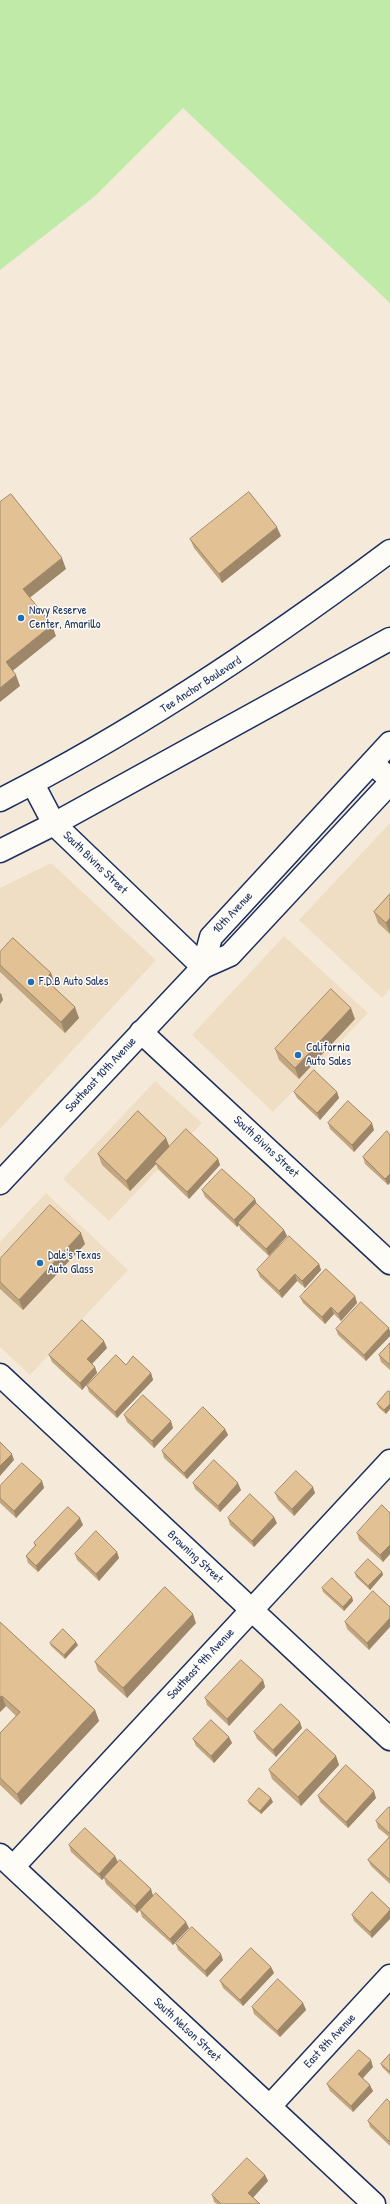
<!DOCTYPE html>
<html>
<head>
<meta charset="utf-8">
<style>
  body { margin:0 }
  canvas { display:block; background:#f5ead9 }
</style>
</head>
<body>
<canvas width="390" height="2204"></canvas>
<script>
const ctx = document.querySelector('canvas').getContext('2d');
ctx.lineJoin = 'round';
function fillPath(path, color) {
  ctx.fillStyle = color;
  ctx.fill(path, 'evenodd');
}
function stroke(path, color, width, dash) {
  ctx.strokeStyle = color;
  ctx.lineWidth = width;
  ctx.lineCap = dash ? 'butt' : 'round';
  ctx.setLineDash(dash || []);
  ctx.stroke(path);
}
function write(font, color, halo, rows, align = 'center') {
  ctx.font = font + ' "Patrick Hand",sans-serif';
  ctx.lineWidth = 3;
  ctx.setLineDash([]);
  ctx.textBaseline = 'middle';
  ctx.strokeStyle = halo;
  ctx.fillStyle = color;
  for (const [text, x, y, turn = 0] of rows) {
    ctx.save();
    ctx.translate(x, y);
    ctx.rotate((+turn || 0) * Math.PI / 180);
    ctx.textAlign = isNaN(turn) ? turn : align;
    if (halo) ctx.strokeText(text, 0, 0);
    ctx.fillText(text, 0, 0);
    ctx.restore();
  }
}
const built = new Path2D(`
  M 390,823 L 390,989 L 382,998 L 299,920 Z
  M 51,863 L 156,960 L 0,1129 L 0,888 Z
  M 284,936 L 368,1013 L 273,1112 L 192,1035 Z
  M 155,1081 L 202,1123 L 109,1221 L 63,1179 Z
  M 46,1193 L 128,1270 L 30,1375 L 0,1347 L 0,1242 Z`);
const green = new Path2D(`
  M 0,0 L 390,0 L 390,303 L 183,108 L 95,196 L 0,270 Z`);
const minor = new Path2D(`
  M 372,763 L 390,779
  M 33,784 L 54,824 L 203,967
  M 141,1032 L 390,1263
  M 0,1375 L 390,1739
  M 0,1855 L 374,2204
  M 13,1867 L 390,1461
  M 270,2106 L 390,1976`);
const secondary = new Path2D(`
  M 203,967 L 211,937 L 390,743
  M 0,1183 L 203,967 L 230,955 L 390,783`);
const primary = new Path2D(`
  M 0,800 C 138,730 266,644 390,551
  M 0,851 L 54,824 L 390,639`);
const wall = new Path2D(`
  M 281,536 L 222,583 L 194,548 L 190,539 Z
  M 390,894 L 390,934 L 378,923 L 374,912 Z
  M 0,952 L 51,973 L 55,984 L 53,986 L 79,1018 L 65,1033 L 0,972 Z
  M 355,1019 L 299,1079 L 279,1060 L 275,1049 Z
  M 294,1092 L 337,1092 L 339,1098 L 320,1120 L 297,1098 Z
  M 328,1123 L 374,1130 L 354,1152 L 330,1129 Z
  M 390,1135 L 388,1185 L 365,1164 L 363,1157 Z
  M 166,1138 L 169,1147 L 218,1159 L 220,1165 L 189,1199 L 158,1169 L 156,1164 L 130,1191 L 102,1165 L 98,1154 Z
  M 202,1190 L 255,1199 L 256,1203 L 284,1230 L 287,1236 L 269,1256 L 240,1229 L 239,1225 L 237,1227 L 205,1197 Z
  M 85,1244 L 23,1310 L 0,1289 L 0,1259 Z
  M 319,1264 L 321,1270 L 305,1288 L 297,1281 L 282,1298 L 260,1277 L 257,1270 Z
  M 355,1296 L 357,1303 L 341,1321 L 334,1314 L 325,1324 L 303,1303 L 300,1297 Z
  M 336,1329 L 390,1331 L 390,1336 L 366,1361 L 338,1335 Z
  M 390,1343 L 390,1370 L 381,1362 L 379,1355 Z
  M 107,1348 L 92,1364 L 95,1367 L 97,1373 L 82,1390 L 52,1362 L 49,1355 Z
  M 126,1365 L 151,1373 L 153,1380 L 117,1418 L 89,1392 L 87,1386 Z
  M 390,1392 L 390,1409 L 386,1414 L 379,1408 L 377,1404 Z
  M 124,1415 L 173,1428 L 154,1448 L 127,1422 Z
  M 225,1429 L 228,1435 L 187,1479 L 164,1458 L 162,1451 Z
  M 42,1481 L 44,1488 L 16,1518 L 0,1503 L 0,1486 Z
  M 193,1483 L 241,1490 L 220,1512 L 195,1489 Z
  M 275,1493 L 315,1493 L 294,1516 L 278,1500 Z
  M 390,1513 L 390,1554 L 383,1562 L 359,1540 L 357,1533 Z
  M 228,1518 L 277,1523 L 254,1547 L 230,1525 Z
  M 83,1525 L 38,1572 L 28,1563 L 26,1556 L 35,1546 L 34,1543 Z
  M 117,1552 L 119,1558 L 99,1581 L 77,1560 L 75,1554 Z
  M 382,1572 L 383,1575 L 370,1590 L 356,1577 L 355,1573 Z
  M 322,1588 L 352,1597 L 353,1601 L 344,1611 L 323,1592 Z
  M 390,1607 L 369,1650 L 347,1629 L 345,1622 Z
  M 0,1622 L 95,1710 L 99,1721 L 21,1805 L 0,1785 L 0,1733 L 16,1716 L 6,1706 L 0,1712 Z
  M 196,1623 L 127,1698 L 98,1671 L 95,1662 Z
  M 50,1643 L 78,1645 L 65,1659 L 51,1646 Z
  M 263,1680 L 265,1687 L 229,1726 L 207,1705 L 205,1698 Z
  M 302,1728 L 276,1757 L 257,1739 L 254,1732 Z
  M 229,1737 L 232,1743 L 214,1763 L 196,1746 L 193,1739 Z
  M 336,1756 L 339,1765 L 301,1806 L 272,1779 L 269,1770 Z
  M 318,1796 L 376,1798 L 348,1828 L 320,1802 Z
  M 248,1801 L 273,1802 L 261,1814 L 249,1804 Z
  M 390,1808 L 390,1884 L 371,1866 L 368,1860 L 389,1837 L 378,1828 L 376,1821 Z
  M 69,1845 L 115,1856 L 118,1862 L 151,1889 L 153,1896 L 137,1913 L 106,1884 L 104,1878 L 102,1880 L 71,1852 Z
  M 390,1909 L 372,1938 L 354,1921 L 352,1915 Z
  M 140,1910 L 189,1928 L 173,1945 L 142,1917 Z
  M 176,1944 L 223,1960 L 207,1977 L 178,1950 Z
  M 271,1967 L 274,1973 L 243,2006 L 223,1988 L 220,1981 Z
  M 303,2003 L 306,2010 L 280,2037 L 254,2014 L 252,2007 Z
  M 390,2054 L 390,2075 L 382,2067 L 381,2064 Z
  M 373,2067 L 363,2078 L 373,2091 L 353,2112 L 330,2091 L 327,2084 Z
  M 390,2102 L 390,2146 L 370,2127 L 368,2121 Z
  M 265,2175 L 268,2181 L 253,2197 L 260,2204 L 217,2204 L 214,2202 L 212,2195 Z`);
const shadedWall = new Path2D(`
  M 277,527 L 281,536 L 222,583 L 219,574 Z
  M 62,558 L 66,569 L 27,600 L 23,589 Z
  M 52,625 L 56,636 L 10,673 L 6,662 Z
  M 16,675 L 20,686 L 0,702 L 0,688 Z
  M 390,918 L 390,934 L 386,923 Z
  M 51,973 L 55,984 L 49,990 L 45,979 Z
  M 1,993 L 3,1000 L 0,1004 L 0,994 Z
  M 75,1007 L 79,1018 L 65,1033 L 61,1022 Z
  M 351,1008 L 355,1019 L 299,1079 L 295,1068 Z
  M 337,1092 L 339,1098 L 320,1120 L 317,1113 Z
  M 372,1123 L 374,1130 L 354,1152 L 352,1145 Z
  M 166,1138 L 170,1148 L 155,1162 L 156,1164 L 130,1191 L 126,1181 Z
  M 218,1159 L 220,1165 L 189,1199 L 187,1192 Z
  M 390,1174 L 390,1183 L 388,1185 L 385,1179 Z
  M 255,1199 L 257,1205 L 238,1223 L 239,1225 L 237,1227 L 234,1220 Z
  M 284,1230 L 287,1236 L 269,1256 L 266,1249 Z
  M 81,1233 L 85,1244 L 23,1310 L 19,1300 Z
  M 319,1264 L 321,1270 L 305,1288 L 302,1281 Z
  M 295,1274 L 297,1281 L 282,1298 L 279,1291 Z
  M 355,1296 L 357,1303 L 341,1321 L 338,1314 Z
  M 331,1307 L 334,1314 L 325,1324 L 322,1317 Z
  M 389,1328 L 390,1331 L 390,1336 L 366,1361 L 364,1355 Z
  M 104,1341 L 107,1348 L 90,1366 L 87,1359 Z
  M 95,1367 L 97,1373 L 82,1390 L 80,1383 Z
  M 151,1373 L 153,1380 L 117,1418 L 115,1412 Z
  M 390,1404 L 390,1409 L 386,1414 L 384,1410 Z
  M 171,1421 L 173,1428 L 154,1448 L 152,1441 Z
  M 225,1429 L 228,1435 L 187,1479 L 184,1473 Z
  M 12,1454 L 14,1460 L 0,1476 L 0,1466 Z
  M 42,1481 L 44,1488 L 16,1518 L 14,1511 Z
  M 238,1483 L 241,1490 L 220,1512 L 218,1506 Z
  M 313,1487 L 315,1493 L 294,1516 L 292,1509 Z
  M 274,1517 L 277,1523 L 254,1547 L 252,1541 Z
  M 80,1518 L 83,1525 L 38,1572 L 36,1566 Z
  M 390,1545 L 390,1554 L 383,1562 L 380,1555 Z
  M 117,1552 L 119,1558 L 99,1581 L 96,1574 Z
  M 382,1572 L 383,1575 L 370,1590 L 368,1586 Z
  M 352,1597 L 353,1601 L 344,1611 L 343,1607 Z
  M 193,1614 L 196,1623 L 127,1698 L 123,1688 Z
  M 390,1618 L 390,1627 L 369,1650 L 367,1643 Z
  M 76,1642 L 78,1645 L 65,1659 L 64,1655 Z
  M 263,1680 L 265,1687 L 229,1726 L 227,1719 Z
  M 2,1696 L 6,1706 L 0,1712 L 0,1697 Z
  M 95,1710 L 99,1721 L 21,1805 L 17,1794 Z
  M 300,1722 L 302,1728 L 276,1757 L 273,1750 Z
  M 229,1737 L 232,1743 L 214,1763 L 211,1756 Z
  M 336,1756 L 339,1765 L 301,1806 L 298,1797 Z
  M 374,1791 L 376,1798 L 348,1828 L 346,1822 Z
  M 271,1798 L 273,1802 L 261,1814 L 260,1811 Z
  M 115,1856 L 118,1863 L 102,1880 L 99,1874 Z
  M 151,1889 L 153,1896 L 137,1913 L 135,1906 Z
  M 390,1910 L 390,1919 L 372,1938 L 370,1932 Z
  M 186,1922 L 189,1928 L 173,1945 L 170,1939 Z
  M 221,1954 L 223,1960 L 207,1977 L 205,1971 Z
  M 271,1967 L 274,1973 L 243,2006 L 240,2000 Z
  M 303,2003 L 306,2010 L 280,2037 L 277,2031 Z
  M 371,2060 L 373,2067 L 361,2080 L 358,2074 Z
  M 370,2085 L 373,2091 L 353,2112 L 351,2106 Z
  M 265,2175 L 268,2181 L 251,2200 L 248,2193 Z`);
const building = new Path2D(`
  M 249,492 L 277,527 L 219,574 L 190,539 Z
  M 11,494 L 62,558 L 23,589 L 52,625 L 6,662 L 16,675 L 0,688 L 0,502 Z
  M 390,894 L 390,918 L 386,923 L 374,912 Z
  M 13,938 L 51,973 L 45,979 L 75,1007 L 61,1022 L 0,965 L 0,952 Z
  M 331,989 L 351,1008 L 295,1068 L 275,1049 Z
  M 314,1070 L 337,1092 L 317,1113 L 294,1092 Z
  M 348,1101 L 372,1123 L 352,1145 L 328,1123 Z
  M 138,1111 L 166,1138 L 126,1181 L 98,1154 Z
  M 186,1129 L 218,1159 L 187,1192 L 155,1162 Z
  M 387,1131 L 390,1135 L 390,1174 L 385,1179 L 363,1157 Z
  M 222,1169 L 255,1199 L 234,1220 L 202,1190 Z
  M 256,1203 L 284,1230 L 266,1249 L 238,1223 Z
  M 50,1205 L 81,1233 L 19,1300 L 0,1282 L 0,1259 Z
  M 289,1236 L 319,1264 L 302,1281 L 295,1274 L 279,1291 L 257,1270 Z
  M 326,1269 L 355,1296 L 338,1314 L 331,1307 L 322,1317 L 300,1297 Z
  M 361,1302 L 389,1328 L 364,1355 L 336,1329 Z
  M 82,1320 L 104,1341 L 87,1359 L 95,1367 L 80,1383 L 49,1355 Z
  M 390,1343 L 390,1365 L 379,1355 Z
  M 116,1355 L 126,1365 L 133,1356 L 151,1373 L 115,1412 L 87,1386 Z
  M 388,1391 L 390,1392 L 390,1404 L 384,1410 L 377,1404 Z
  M 143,1395 L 171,1421 L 152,1441 L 124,1415 Z
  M 203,1407 L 225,1429 L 184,1473 L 162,1451 Z
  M 0,1442 L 12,1454 L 0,1466 Z
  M 214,1460 L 238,1483 L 218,1506 L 193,1483 Z
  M 22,1463 L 42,1481 L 14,1511 L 0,1498 L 0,1486 Z
  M 296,1471 L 313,1487 L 292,1509 L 275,1493 Z
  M 250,1494 L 274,1517 L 252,1541 L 228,1518 Z
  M 382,1505 L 390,1513 L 390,1545 L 380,1555 L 357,1533 Z
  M 68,1507 L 80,1518 L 36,1566 L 26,1556 L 36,1545 L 34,1543 Z
  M 96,1531 L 117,1552 L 96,1574 L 75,1554 Z
  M 368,1559 L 382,1572 L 368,1586 L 355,1573 Z
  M 332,1578 L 352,1597 L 343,1607 L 322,1588 Z
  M 165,1587 L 193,1614 L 123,1688 L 95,1662 Z
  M 373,1591 L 390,1607 L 390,1618 L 367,1643 L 345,1622 Z
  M 0,1622 L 95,1710 L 17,1794 L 0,1778 L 0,1733 L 20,1712 L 2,1696 L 0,1697 Z
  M 63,1629 L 76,1642 L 64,1655 L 50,1643 Z
  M 241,1660 L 263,1680 L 227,1719 L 205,1698 Z
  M 281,1704 L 300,1722 L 273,1750 L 254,1732 Z
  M 211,1720 L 229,1737 L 211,1756 L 193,1739 Z
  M 307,1729 L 336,1756 L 298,1797 L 269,1770 Z
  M 346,1765 L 374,1791 L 346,1822 L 318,1796 Z
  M 259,1788 L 271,1798 L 260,1811 L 248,1801 Z
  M 389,1807 L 390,1808 L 390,1834 L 376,1821 Z
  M 85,1828 L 115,1856 L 99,1874 L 69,1845 Z
  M 390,1837 L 390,1880 L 368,1860 Z
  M 120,1860 L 151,1889 L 135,1906 L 104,1877 Z
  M 372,1892 L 390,1909 L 390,1910 L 370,1932 L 352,1915 Z
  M 156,1893 L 186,1922 L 170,1939 L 140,1910 Z
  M 192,1927 L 221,1954 L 205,1971 L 176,1944 Z
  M 251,1948 L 271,1967 L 240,2000 L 220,1981 Z
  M 278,1979 L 303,2003 L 277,2031 L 252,2007 Z
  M 359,2050 L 371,2060 L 358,2074 L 370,2085 L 351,2106 L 327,2084 Z
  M 390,2054 L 390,2072 L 381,2064 Z
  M 387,2099 L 390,2102 L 390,2142 L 368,2121 Z
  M 247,2158 L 265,2175 L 248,2193 L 260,2204 L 221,2204 L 212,2195 Z`);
const markers = [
  [21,618,4,"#1f6fb2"],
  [31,982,4,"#1f6fb2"],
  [298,1055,4,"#1f6fb2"],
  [40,1263,4,"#1f6fb2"]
];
const poiNames = [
  ["Navy Reserve",29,611],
  ["Center, Amarillo",29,625],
  ["F.D.B Auto Sales",39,982],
  ["California",306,1048],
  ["Auto Sales",306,1062],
  ["Dale's Texas",48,1256],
  ["Auto Glass",48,1270]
];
const streetNames = [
  ["Tee Anchor Boulevard",201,685,-33],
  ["South Bivins Street",95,863,44],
  ["10th Avenue",233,913,-47],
  ["Southeast 10th Avenue",101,1075,-47],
  ["South Bivins Street",266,1147,43],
  ["Browning Street",195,1557,43],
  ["Southeast 9th Avenue",201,1664,-47],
  ["South Nelson Street",187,2030,43],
  ["East 8th Avenue",330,2041,-47]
];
fillPath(built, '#efdec4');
fillPath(green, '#bfeaa7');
stroke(minor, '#1b2f5e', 25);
stroke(secondary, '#1b2f5e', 25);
stroke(primary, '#1b2f5e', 25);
stroke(minor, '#fdfcf7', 22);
stroke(secondary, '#fdfcf7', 22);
stroke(primary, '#fdfcf7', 22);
fillPath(wall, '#c2a67f');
fillPath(shadedWall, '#9e8768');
fillPath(building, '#e2c194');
stroke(building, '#9e8768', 1);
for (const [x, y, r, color] of markers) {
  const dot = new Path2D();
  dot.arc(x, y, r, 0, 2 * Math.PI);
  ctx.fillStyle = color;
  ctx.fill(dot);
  stroke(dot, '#fdfcf7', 1.5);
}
write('12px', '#1b2f5e', '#fdfcf7', poiNames, 'left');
write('12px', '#1b2f5e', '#fdfcf7', streetNames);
</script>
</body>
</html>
